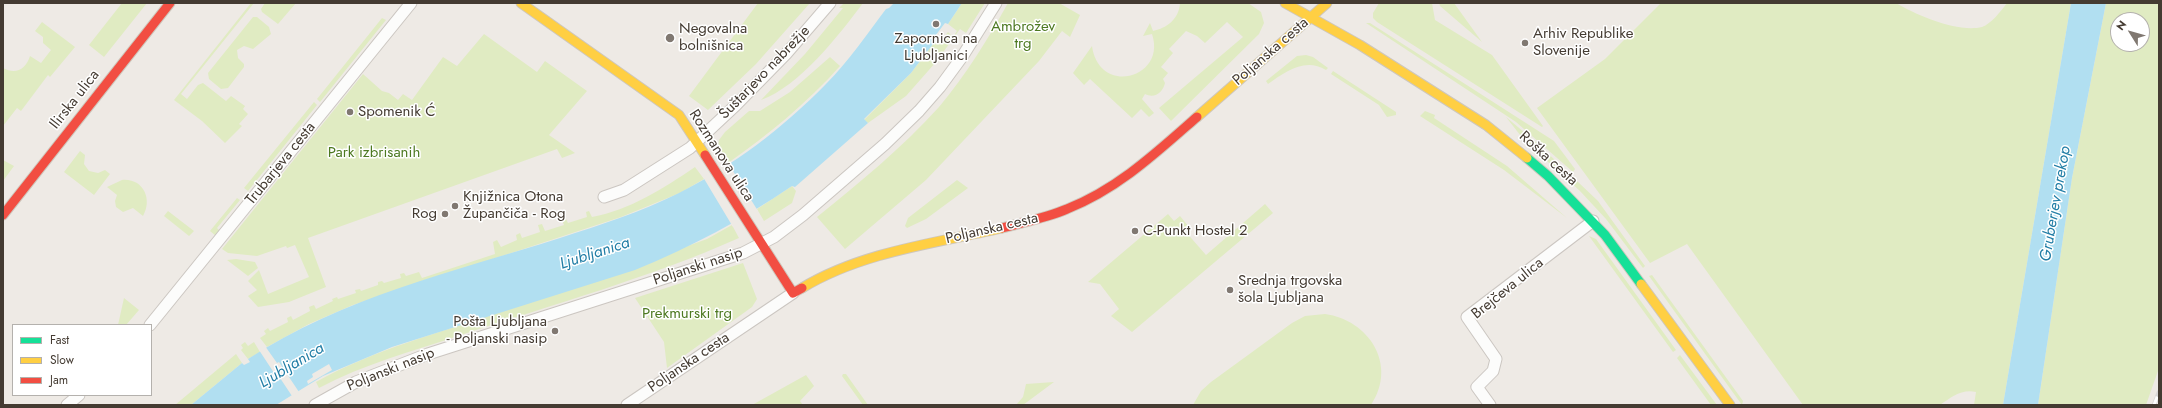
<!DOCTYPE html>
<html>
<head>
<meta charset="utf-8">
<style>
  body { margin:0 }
  #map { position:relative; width:2162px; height:408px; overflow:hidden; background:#eeeae5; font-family:Jost,sans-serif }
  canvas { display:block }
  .frame { position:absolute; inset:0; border:4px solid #443b32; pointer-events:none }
  .legend { position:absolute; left:12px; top:324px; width:140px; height:72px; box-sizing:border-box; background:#fff; border:1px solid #b4b1ad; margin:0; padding:5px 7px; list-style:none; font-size:12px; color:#443b32 }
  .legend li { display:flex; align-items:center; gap:8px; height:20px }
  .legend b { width:20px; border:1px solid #b4b1ad }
  .north { position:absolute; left:2110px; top:12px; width:40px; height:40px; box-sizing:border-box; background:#fff; border:1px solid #b4b1ad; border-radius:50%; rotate:307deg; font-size:11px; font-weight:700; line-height:16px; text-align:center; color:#443b32 }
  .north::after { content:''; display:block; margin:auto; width:14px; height:18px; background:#807871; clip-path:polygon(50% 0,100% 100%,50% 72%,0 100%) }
</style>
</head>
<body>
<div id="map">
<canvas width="2162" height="408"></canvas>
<div class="frame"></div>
<ul class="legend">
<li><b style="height:5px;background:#16e098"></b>Fast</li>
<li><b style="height:5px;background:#ffcf43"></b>Slow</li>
<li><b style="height:5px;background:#f24e42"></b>Jam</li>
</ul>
<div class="north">N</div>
</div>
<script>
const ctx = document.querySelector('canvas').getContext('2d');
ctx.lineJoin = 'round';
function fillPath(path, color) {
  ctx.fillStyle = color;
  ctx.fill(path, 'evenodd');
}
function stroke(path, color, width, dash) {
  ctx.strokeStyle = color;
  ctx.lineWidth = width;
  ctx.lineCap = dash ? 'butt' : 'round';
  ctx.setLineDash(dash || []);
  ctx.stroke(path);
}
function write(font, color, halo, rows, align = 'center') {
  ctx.font = font + ' Jost,sans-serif';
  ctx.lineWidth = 3;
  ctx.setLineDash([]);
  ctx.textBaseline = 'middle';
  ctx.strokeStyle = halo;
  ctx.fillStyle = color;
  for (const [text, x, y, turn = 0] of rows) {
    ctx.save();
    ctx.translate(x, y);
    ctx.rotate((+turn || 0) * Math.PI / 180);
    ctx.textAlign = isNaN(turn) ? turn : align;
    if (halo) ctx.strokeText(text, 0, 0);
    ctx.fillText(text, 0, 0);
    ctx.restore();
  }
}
const green = new Path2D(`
  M 122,3 L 147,3 L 104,57 L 89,45 Z
  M 251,3 L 254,3 L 181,94 L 187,99 L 198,85 L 203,83 L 226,101 L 231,96 L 245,106 L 243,109 L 248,114 L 239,124 L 242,126 L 225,143 L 202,121 L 174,100 Z
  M 265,3 L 296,3 L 278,24 L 262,12 L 261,9 Z
  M 758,3 L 810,3 L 756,64 L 708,110 L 689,96 Z
  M 844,3 L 863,3 C 839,35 800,86 761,100 L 805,54 L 843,8 L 839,8 Z
  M 962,3 L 985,3 L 966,33 L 960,29 L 936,62 L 906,96 L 868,123 L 864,120 L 911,73 L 933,44 L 940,42 L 948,32 L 953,37 L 957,31 L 948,24 Z
  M 1008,3 L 1059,3 L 1080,15 L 1070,37 L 1062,31 L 1039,61 L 926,180 L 845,249 L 817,217 C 859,183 902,148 939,107 C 966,75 988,39 1008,3 Z
  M 1180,3 L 1248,3 L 1261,12 L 1264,23 L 1259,34 L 1171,121 L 1159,108 L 1243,37 L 1227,22 L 1205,43 L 1197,36 L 1186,31 L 1169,49 L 1173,53 L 1161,67 L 1168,73 L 1163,79 L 1165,83 C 1163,92 1155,99 1145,94 L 1142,99 L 1154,113 L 1149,117 L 1141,109 L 1132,118 L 1090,79 L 1084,85 L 1073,73 L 1092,46 C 1099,97 1167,78 1152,34 L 1143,36 L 1150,23 L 1153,31 C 1167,28 1179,19 1180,3 Z
  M 1379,3 L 1432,3 L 1435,20 L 1492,55 L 1543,126 L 1542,127 L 1377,22 L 1373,18 L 1373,13 Z
  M 1439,3 L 1454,3 L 1482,42 L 1440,6 Z
  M 1661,3 L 1896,3 C 1916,15 1958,33 1982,27 C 1991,24 2001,11 2007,3 L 2071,3 L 2003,405 L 1974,405 L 1976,392 C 1961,389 1952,397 1940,405 L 1803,405 L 1687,244 L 1650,263 L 1537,108 L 1605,59 Z
  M 2106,3 L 2159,3 L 2159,368 L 2146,405 L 2038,405 L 2072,178 ZM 2118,20 L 2142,20 L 2142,44 L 2118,44 Z
  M 253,17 L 257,17 L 269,27 L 271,34 L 253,49 L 244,46 L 237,50 L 238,58 L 244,64 L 244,67 L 228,88 L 221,89 L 209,79 L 208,73 Z
  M 382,18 L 386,20 L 320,102 L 317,99 Z
  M 42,22 L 75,47 L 50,77 L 48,75 L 21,111 L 17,108 L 3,126 L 3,68 C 16,75 26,69 30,56 L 41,63 L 51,50 L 43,43 L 43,37 L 35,31 Z
  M 1366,23 L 1370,23 L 1554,141 L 1575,169 L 1573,172 L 1516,122 Z
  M 484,34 L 537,72 L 545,61 L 587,91 L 549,135 L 575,153 L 562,158 L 557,149 L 308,238 L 326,287 L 289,302 L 258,307 L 248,296 L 257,290 L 248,281 L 259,270 L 268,294 L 309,277 L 295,245 L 287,248 L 286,246 L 257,256 L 228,253 L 222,249 L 363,74 L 382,91 L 389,93 L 398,100 L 403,94 L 412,100 L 443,57 L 457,66 Z
  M 1306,55 L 1313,57 L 1328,68 L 1326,70 C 1305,57 1285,72 1268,84 L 1266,81 L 1297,56 Z
  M 830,57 L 840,66 C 807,103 768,135 728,163 L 718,146 L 719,140 L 725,132 L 749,111 L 760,111 L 790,92 Z
  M 1333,71 L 1396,112 L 1396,115 L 1387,117 L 1379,105 L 1331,74 Z
  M 314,102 L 317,105 L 248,191 L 244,188 Z
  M 1425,111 L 1435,115 L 1434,118 L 1507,166 L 1567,218 L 1504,170 L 1420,116 Z
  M 1506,117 L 1537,143 L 1598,201 L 1645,266 L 1643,268 L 1606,219 L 1580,191 L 1524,140 Z
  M 80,151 L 85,155 L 84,164 L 89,171 L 98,173 L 105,170 L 110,174 L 94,195 L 64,172 Z
  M 3,160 L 14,166 L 3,181 Z
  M 695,167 L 704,179 L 680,193 L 621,217 L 353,305 L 309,324 L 267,347 L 260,338 L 266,334 L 264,331 L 268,328 L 270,331 L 288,322 L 287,318 L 291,316 L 293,320 L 310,311 L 309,307 L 314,305 L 316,309 L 333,301 L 332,299 L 337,297 L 338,299 L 356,293 L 355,290 L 360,289 L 361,291 L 378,285 L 378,282 L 382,281 L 384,283 L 401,278 L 400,274 L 404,273 L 406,276 L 419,272 L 422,278 L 495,254 L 493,242 L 497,240 L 501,247 L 517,240 L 516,235 L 520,233 L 522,238 L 540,232 L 538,225 L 542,224 L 545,231 L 564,225 L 562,220 L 566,219 L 568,223 L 587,217 L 586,212 L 589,211 L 592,217 C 630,210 664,188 695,167 Z
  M 122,180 C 143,178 153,199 143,216 L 133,208 L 123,212 L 116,207 L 115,201 L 117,195 L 107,187 Z
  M 957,180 L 968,188 L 926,219 L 907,228 L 905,226 L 908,218 Z
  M 792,186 L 796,191 L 792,203 L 764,221 L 757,209 Z
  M 237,198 L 240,200 L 217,228 L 220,231 L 216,236 L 210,231 Z
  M 1265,204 L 1273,213 L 1132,332 L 1111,316 L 1119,309 L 1100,284 L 1088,282 L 1168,214 L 1174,221 L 1180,216 L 1189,227 L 1185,231 L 1206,255 Z
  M 168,211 L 194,231 L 189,236 L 164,216 Z
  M 732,225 L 739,238 C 649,278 554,304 461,335 C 413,351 364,364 319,388 L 316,382 C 375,349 442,332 507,310 C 574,288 640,263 707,239 Z
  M 1589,236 L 1596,239 L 1676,350 L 1673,352 Z
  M 236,259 L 255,262 L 258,268 L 248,276 L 227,260 Z
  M 743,263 L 757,299 L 752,307 L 667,368 L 664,342 L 635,298 Z
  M 1652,275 L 1743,401 L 1742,405 L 1649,276 Z
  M 124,298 L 139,310 L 126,325 L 118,325 Z
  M 1325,314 C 1369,320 1398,365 1371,405 L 1193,405 L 1201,391 L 1211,382 L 1292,323 L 1305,316 Z
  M 245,342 L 248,346 L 254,342 L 260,352 L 248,359 L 241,350 L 243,348 L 241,345 Z
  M 236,354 L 242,363 L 191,405 L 175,405 Z
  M 1680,355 L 1717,405 L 1711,405 L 1677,358 Z
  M 843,374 L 846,374 L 868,405 L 863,405 L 842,376 Z
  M 806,375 L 814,386 L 800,401 L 803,405 L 752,405 Z
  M 1054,382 L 1023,405 L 1016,405 L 1023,397 L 1026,384 Z`);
const water = new Path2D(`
  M 894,3 L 962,3 L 948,24 L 945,23 L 932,40 L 933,44 L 911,73 L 864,119 L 868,123 L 795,187 L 792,186 C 742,220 691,247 635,270 L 392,347 L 323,376 L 276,405 L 191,405 L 242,363 L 244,365 L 250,362 L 248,359 C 341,298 455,271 560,238 C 600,225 641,212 679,193 C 733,166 783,128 826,84 C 848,62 867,34 886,9 L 889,8 Z
  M 2071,3 L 2106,3 L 2072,178 L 2038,405 L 2003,405 Z`);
const pier = new Path2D(`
  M 728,163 L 758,211 L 733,227 L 703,177 Z
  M 265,346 L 277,363 L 279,362 L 299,392 L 292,396 L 280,378 L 278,379 L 259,350 Z
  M 329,364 L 332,370 L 308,384 L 307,381 L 313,377 L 312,374 Z`);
const street = new Path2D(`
  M 604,197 L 624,190 L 690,148 L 736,105 L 786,54 L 830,3
  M 150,325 L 411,3
  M 67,405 L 79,395
  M 315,405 L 356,382 L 428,354 L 743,253 L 774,237 L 803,215 L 885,144 L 919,111 L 940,87 L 962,57 L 996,3
  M 627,405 L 793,293
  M 1490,405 L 1477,387 L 1493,371 L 1496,359 L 1467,317 L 1593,221`);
const fast = new Path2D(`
  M 1527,158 L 1548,176 L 1605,235 L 1641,284`);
const slow = new Path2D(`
  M 521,3 L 679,115 L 705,155
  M 1285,3 L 1360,45 L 1486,125 L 1527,158
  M 1197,117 L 1327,3
  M 1641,284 L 1730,405
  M 802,288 C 861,252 936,243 1002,228`);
const jam = new Path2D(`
  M 705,155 L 793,293 L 802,288
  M 3,215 L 170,3
  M 1002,228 C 1024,222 1046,218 1067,209 C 1118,189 1157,152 1197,117`);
const rail = new Path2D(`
  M 2154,405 L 2159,392`);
const markers = [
  [936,24,4,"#807871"],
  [670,38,5,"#807871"],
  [1525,43,4,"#807871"],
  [350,112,4,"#807871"],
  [455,206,4,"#807871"],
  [445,214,4,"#807871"],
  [1135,231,4,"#807871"],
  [1230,290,4,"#807871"],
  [555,331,4,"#807871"]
];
const parkNames = [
  ["Ambrožev",1023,27],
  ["trg",1023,44],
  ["Park izbrisanih",374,153],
  ["Prekmurski trg",687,314]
];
const poiNames = [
  ["Negovalna",679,29],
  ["bolnišnica",679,46],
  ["Arhiv Republike",1533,34],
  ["Slovenije",1533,51],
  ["Zapornica na",936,39,"center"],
  ["Ljubljanici",936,56,"center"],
  ["Spomenik Ć",358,112],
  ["Knjižnica Otona",463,197],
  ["Župančiča - Rog",463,214],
  ["Rog",437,214,"right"],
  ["C-Punkt Hostel 2",1143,231],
  ["Srednja trgovska",1238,281],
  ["šola Ljubljana",1238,298],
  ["Pošta Ljubljana",547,322,"right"],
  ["- Poljanski nasip",547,339,"right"]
];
const streetNames = [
  ["Poljanska cesta",1271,52,-41],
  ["Šuštarjevo nabrežje",765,73,-46],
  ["Ilirska ulica",75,100,-52],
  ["Rozmanova ulica",721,156,57],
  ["Roška cesta",1548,159,42],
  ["Trubarjeva cesta",281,164,-51],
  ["Poljanska cesta",992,229,-13],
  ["Poljanski nasip",698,267,-18],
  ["Brejčeva ulica",1508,289,-39],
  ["Poljanska cesta",689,363,-34],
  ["Poljanski nasip",391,370,-22]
];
const waterNames = [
  ["Gruberjev prekop",2056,204,-80],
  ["Ljubljanica",595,254,-18],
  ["Ljubljanica",292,366,-31]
];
fillPath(green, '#e0ebc2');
fillPath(water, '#b1dff1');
fillPath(pier, '#eeeae5');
stroke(street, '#cbc6c1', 13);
stroke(fast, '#cec7bc', 11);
stroke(slow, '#cec7bc', 11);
stroke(jam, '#cec7bc', 11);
stroke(street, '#fcfcfb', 11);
stroke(fast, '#16e098', 9);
stroke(slow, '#ffcf43', 9);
stroke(jam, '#f24e42', 9);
stroke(rail, '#d8d7d7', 4.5);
stroke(rail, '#fff', 3, [9]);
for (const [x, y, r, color] of markers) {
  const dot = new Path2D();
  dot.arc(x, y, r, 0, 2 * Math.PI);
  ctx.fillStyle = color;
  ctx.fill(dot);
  stroke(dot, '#fff', 1.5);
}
write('15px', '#4d7921', '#fff', parkNames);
write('15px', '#443b32', '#fff', poiNames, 'left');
write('15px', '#443b32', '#fff', streetNames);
write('italic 16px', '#227ea6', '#fff', waterNames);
</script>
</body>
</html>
